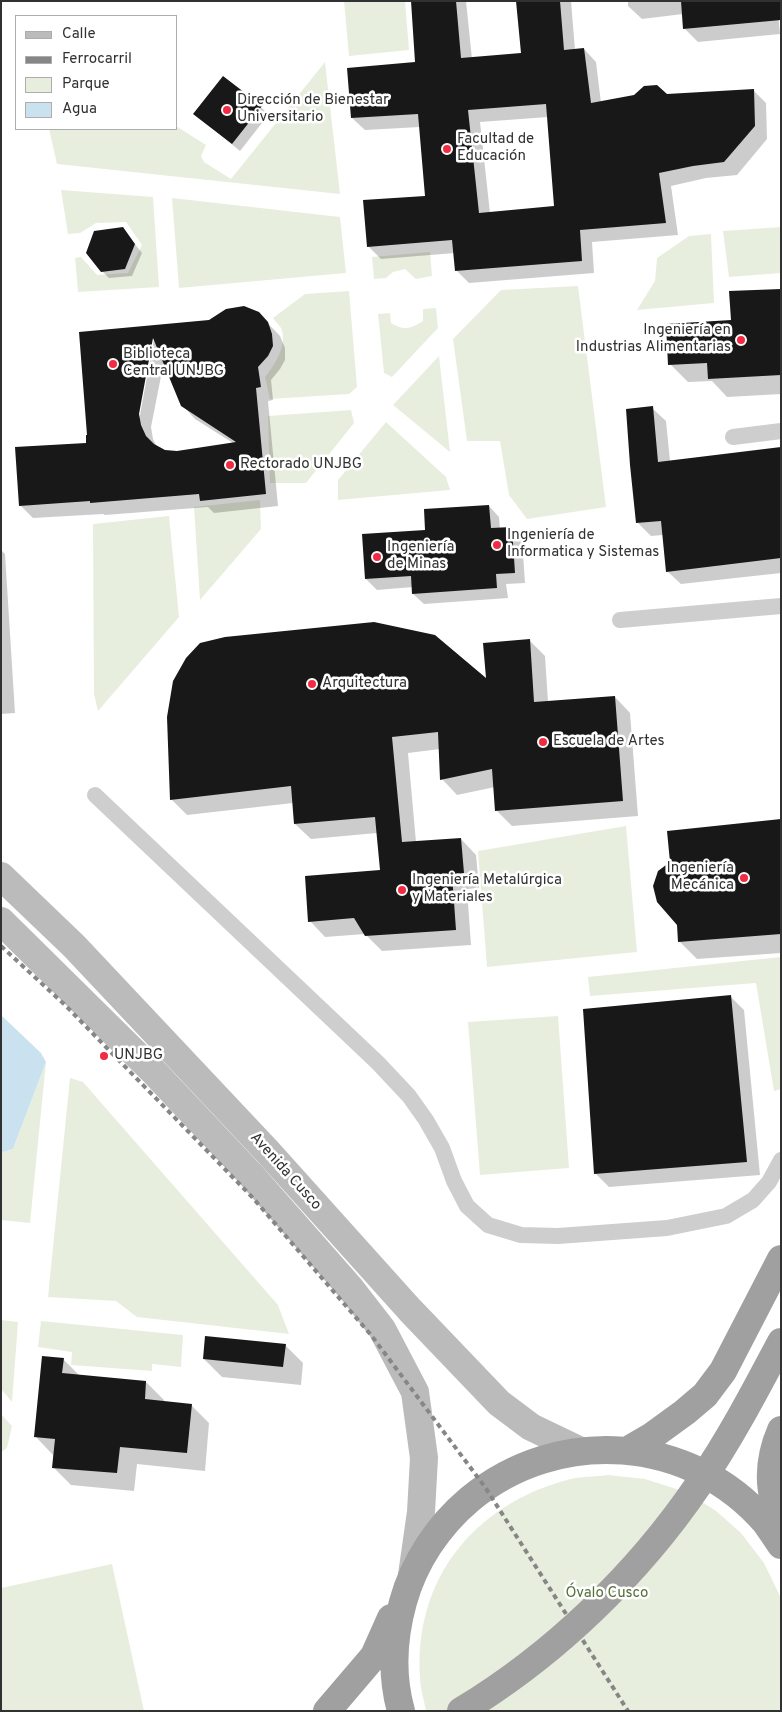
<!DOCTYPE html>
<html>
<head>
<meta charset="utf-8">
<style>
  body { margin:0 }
  #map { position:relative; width:782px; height:1712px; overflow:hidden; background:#fff; font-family:Overpass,sans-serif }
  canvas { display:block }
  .frame { position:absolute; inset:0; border:2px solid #313131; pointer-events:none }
  .legend { position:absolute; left:15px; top:15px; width:162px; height:115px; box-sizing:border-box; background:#fff; border:1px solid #adadad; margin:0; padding:6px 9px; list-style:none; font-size:15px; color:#313131 }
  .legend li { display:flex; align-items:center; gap:10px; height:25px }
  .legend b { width:25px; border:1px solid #adadad }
</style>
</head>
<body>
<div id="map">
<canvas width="782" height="1712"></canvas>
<div class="frame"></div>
<ul class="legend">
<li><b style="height:6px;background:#bbb"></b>Calle</li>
<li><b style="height:6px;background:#868686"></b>Ferrocarril</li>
<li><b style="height:14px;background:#e8eede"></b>Parque</li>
<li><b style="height:14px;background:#cae2ef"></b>Agua</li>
</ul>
</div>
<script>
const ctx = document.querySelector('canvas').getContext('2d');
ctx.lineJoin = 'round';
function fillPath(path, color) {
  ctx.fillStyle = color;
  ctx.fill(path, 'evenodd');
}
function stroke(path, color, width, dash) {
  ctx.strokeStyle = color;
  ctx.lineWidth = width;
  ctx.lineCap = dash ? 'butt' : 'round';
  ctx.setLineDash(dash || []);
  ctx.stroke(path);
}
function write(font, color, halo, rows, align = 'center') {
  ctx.font = font + ' Overpass,sans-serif';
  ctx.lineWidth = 5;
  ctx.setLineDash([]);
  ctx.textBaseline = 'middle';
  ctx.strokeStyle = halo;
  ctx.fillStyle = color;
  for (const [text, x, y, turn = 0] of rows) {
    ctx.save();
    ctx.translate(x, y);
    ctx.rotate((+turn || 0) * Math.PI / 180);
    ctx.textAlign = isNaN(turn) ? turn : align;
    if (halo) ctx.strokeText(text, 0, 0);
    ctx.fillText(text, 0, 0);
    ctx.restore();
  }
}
const green = new Path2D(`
  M 344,1 L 405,1 L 409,50 L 349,56 Z
  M 325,62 L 340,194 L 57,164 L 49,129 L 176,129 L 176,126 L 206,145 L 201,156 L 204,162 L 231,179 Z
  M 61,190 L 153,197 L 159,287 L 78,292 L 75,258 L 81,257 L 97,275 L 128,273 L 142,245 L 126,222 L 96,223 L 80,233 L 68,234 Z
  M 172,198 L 340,217 L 346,273 L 179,288 Z
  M 781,227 L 781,273 L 729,277 L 723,231 Z
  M 711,234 L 714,303 L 637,310 L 655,281 L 657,258 L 689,236 Z
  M 430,252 L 432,276 L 416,279 L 405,269 L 393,272 L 386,278 L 374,279 L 372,257 Z
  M 578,286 L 606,507 L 527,519 L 509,495 L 500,441 L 467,441 L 453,339 L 501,290 Z
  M 349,291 L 357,387 L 349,394 L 270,399 L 265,377 C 275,365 288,344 281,328 C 279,325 275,321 273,318 L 305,294 Z
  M 436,308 L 438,328 L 392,377 L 384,373 L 378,314 L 390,313 L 391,323 C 404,331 410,329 423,321 L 423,309 Z
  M 439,356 L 450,452 L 393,405 Z
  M 351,410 L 354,423 L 306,483 L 270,483 L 268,416 Z
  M 386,422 L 446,477 L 450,490 L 338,500 L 338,480 Z
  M 260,500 L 261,529 L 200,600 L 194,507 Z
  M 169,516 L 179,617 L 98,711 L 94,694 L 93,524 Z
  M 626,826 L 637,952 L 487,967 L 478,851 Z
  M 781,957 L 781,1089 L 774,1091 L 756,983 L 590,996 L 588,977 Z
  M 558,1016 L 569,1168 L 480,1175 L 468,1022 Z
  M 46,1062 L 30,1223 L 1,1220 L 1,1150 L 3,1152 L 13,1149 Z
  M 70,1078 L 83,1082 L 278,1305 L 289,1334 L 137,1317 L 116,1301 L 48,1297 Z
  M 1,1320 L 18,1322 L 12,1402 L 1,1389 Z
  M 41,1321 L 183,1335 L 181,1367 L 152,1364 L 152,1371 L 71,1365 L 72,1352 L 38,1347 Z
  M 1,1414 L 12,1426 L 7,1448 L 1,1452 Z
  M 608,1475 L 645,1479 L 683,1491 L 715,1510 L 741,1533 L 764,1563 L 781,1598 L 781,1711 L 426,1711 C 424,1700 420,1688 420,1677 C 414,1579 474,1505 567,1480 C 580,1476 595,1477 608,1475 Z
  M 112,1564 L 144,1711 L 1,1711 L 1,1588 Z`);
const water = new Path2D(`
  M 1,1015 L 41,1053 L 46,1062 L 13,1149 L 3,1152 L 1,1150 Z`);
const shadow = new Path2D(`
  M 412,1 L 466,1 L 472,59 L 522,55 L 518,1 L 571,1 L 575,50 L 584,49 L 596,62 L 601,103 L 666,95 L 753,90 L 766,103 L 767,139 L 737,175 L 706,178 L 671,186 L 678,235 L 592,242 L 594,273 L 469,283 L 456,270 L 455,253 L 381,259 L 368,246 L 427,197 L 420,127 L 365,130 L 352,118 L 417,63 ZM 548,117 L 555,208 L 490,213 L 480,122 Z
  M 628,1 L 781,1 L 777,3 L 780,34 L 698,42 L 685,29 L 683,14 L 642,19 L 628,6 Z
  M 224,78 L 269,114 L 240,151 L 195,114 Z
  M 122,228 L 142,253 L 132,276 L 109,278 L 102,271 Z
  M 781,290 L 781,394 L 727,397 L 712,381 L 688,382 L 670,364 Z
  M 258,313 L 280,336 L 285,348 L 285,360 L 280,369 L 271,380 L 273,400 L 268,401 L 278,506 L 214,513 L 208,507 L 105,515 L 103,514 L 33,518 L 20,505 L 88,444 L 81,333 L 209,321 ZM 152,339 L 154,339 L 139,420 L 136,419 ZM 164,361 L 182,405 L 195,419 L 233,443 L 177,453 L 165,451 L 157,447 L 153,439 L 151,427 Z
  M 652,408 L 666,421 L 670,461 L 781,448 L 781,573 L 681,584 L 667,571 L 663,535 L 651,536 L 638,523 Z
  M 489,506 L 499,517 L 500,529 L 511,528 L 522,539 L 525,583 L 506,584 L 508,598 L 424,604 L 413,594 L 413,587 L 377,590 L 366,579 L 426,531 Z
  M 1,550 L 5,554 L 15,713 L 1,714 Z
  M 529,640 L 545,656 L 548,702 L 615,697 L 630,713 L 638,816 L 512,826 L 497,811 L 495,787 L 457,795 L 442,779 L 440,749 L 408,753 L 416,842 L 461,839 L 476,855 L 479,888 L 467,889 L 471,945 L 382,951 L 365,934 L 325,937 L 310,921 L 381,872 L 377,833 L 311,839 L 295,824 L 293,803 L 187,815 L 171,799 L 487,681 Z
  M 781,820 L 781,953 L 697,959 L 679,941 Z
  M 730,996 L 744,1010 L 760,1175 L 609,1187 L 595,1173 Z
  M 285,1345 L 303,1363 L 301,1385 L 222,1377 L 204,1359 Z
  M 63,1359 L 80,1376 L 146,1382 L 164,1400 L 164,1402 L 191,1405 L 209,1423 L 205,1471 L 137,1464 L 134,1491 L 71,1485 L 53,1467 L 53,1455 L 35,1436 Z`);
const building = new Path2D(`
  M 411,1 L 456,1 L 461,58 L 521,53 L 516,1 L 560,1 L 564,50 L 584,48 L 591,103 L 634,95 L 644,86 L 657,85 L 667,94 L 754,89 L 755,126 L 724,162 L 693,166 L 659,173 L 666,223 L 580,230 L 582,261 L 455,271 L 452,240 L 367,247 L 363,200 L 425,196 L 418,114 L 351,118 L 347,68 L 415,62 ZM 546,104 L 554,206 L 479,213 L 468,110 Z
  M 681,1 L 781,1 L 781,20 L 683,29 Z
  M 223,76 L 262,106 L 232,144 L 193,114 Z
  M 123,227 L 135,244 L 125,269 L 101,272 L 86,253 L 94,231 Z
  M 781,289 L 781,375 L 708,379 L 707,363 L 668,365 L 666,324 L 731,320 L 729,291 Z
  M 244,306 L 259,312 L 268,322 L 272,334 L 273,346 L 268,356 L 258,367 L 261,387 L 256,388 L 266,494 L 200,501 L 199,494 L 90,503 L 90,501 L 19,506 L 15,447 L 86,443 L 86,435 L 87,435 L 79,332 L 209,320 L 226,309 ZM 153,338 L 181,406 L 236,442 L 177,451 L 165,450 L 154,444 L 146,436 L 141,425 L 139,414 Z
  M 653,406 L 658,462 L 781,447 L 781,558 L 666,572 L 661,521 L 636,523 L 630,465 L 626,409 Z
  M 489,505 L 491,528 L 512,527 L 515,573 L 496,574 L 497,588 L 412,594 L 411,576 L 365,579 L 362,534 L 425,530 L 424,509 Z
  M 374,622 L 435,635 L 486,678 L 483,643 L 530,639 L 534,702 L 615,696 L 623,801 L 495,811 L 492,769 L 440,780 L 438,732 L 392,737 L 402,842 L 461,838 L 464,873 L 452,874 L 456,930 L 365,936 L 354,918 L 308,922 L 305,876 L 380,870 L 375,817 L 294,824 L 291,786 L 170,800 L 167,717 L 173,681 L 186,658 L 200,643 L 225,637 Z
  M 781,819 L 781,934 L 678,942 L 677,925 L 657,902 L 653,886 L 658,871 L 670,862 L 667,831 Z
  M 731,995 L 747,1162 L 594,1174 L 583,1009 Z
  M 205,1336 L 286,1344 L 283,1367 L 203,1359 Z
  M 42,1356 L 64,1358 L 62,1373 L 146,1381 L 145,1399 L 192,1404 L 187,1453 L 120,1447 L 117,1473 L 52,1468 L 55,1439 L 34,1437 Z`);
const service = new Path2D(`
  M 733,437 L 781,431
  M 620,620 L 781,606
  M 95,795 L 378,1063 L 409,1096 L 426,1120 L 442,1148 L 454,1181 L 467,1206 L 488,1225 L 521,1235 L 558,1236 L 667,1228 L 726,1216 L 753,1200 L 769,1182 L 781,1160`);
const secondary = new Path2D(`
  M 1,876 L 74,946 L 268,1152 L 410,1310 L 499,1403 L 531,1427 L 581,1451
  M 1,921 L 153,1071 L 250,1174 L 351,1289 L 382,1329 L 415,1392 L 424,1458 L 421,1512 L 412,1575`);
const trunk = new Path2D(`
  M 781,1430 C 765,1467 770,1492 781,1530
  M 628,1450 L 652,1436 L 685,1412 L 705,1395 L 723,1371 L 781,1259
  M 327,1711 L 374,1656 L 391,1618
  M 401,1711 C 391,1675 393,1638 403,1602 C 414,1562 438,1526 470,1499 C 558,1426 691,1435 766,1523 C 771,1530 776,1538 781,1545`);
const rail = new Path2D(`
  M 1,946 L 65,1005 L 253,1198 L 371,1335 L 485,1487 L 628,1711`);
const trunkBridge = new Path2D(`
  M 461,1711 C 554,1655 638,1574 699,1484 C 730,1439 755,1391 781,1342`);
const markers = [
  [227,110,5,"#ef2c43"],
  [447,149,5,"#ef2c43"],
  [741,340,5,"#ef2c43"],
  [113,364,5,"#ef2c43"],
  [230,465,5,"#ef2c43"],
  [497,545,5,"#ef2c43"],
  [377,557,5,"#ef2c43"],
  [312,684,5,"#ef2c43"],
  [543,742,5,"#ef2c43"],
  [744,878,5,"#ef2c43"],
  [402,890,5,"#ef2c43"],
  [104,1056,5,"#ef2c43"]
];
const poiNames = [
  ["Dirección de Bienestar",237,101],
  ["Universitario",237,118],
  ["Facultad de",457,140],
  ["Educación",457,157],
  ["Ingeniería en",731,331,"right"],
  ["Industrias Alimentarias",731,348,"right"],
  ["Biblioteca",123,355],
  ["Central UNJBG",123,372],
  ["Rectorado UNJBG",240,465],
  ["Ingeniería de",507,536],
  ["Informatica y Sistemas",507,553],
  ["Ingeniería",387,548],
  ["de Minas",387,565],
  ["Arquitectura",322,684],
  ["Escuela de Artes",553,742],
  ["Ingeniería",734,869,"right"],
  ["Mecánica",734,886,"right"],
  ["Ingeniería Metalúrgica",412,881],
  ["y Materiales",412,898],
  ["UNJBG",114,1056]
];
const streetNames = [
  ["Avenida Cusco",285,1172,48]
];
const parkNames = [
  ["Óvalo Cusco",607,1594]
];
fillPath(green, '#e8eede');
fillPath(water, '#cae2ef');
fillPath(shadow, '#0003');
fillPath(building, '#181818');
stroke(service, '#cecece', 16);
stroke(secondary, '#bbb', 28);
stroke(trunk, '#a0a0a0', 28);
stroke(rail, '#868686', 4, [5, 4]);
stroke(trunkBridge, '#a0a0a0', 28);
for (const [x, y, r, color] of markers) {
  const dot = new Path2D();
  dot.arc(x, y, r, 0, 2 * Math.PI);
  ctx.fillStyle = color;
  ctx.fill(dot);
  stroke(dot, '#fff', 2);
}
write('15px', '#313131', '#fff', poiNames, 'left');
write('15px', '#313131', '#fff', streetNames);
write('15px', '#56703b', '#fff', parkNames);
</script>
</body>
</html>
